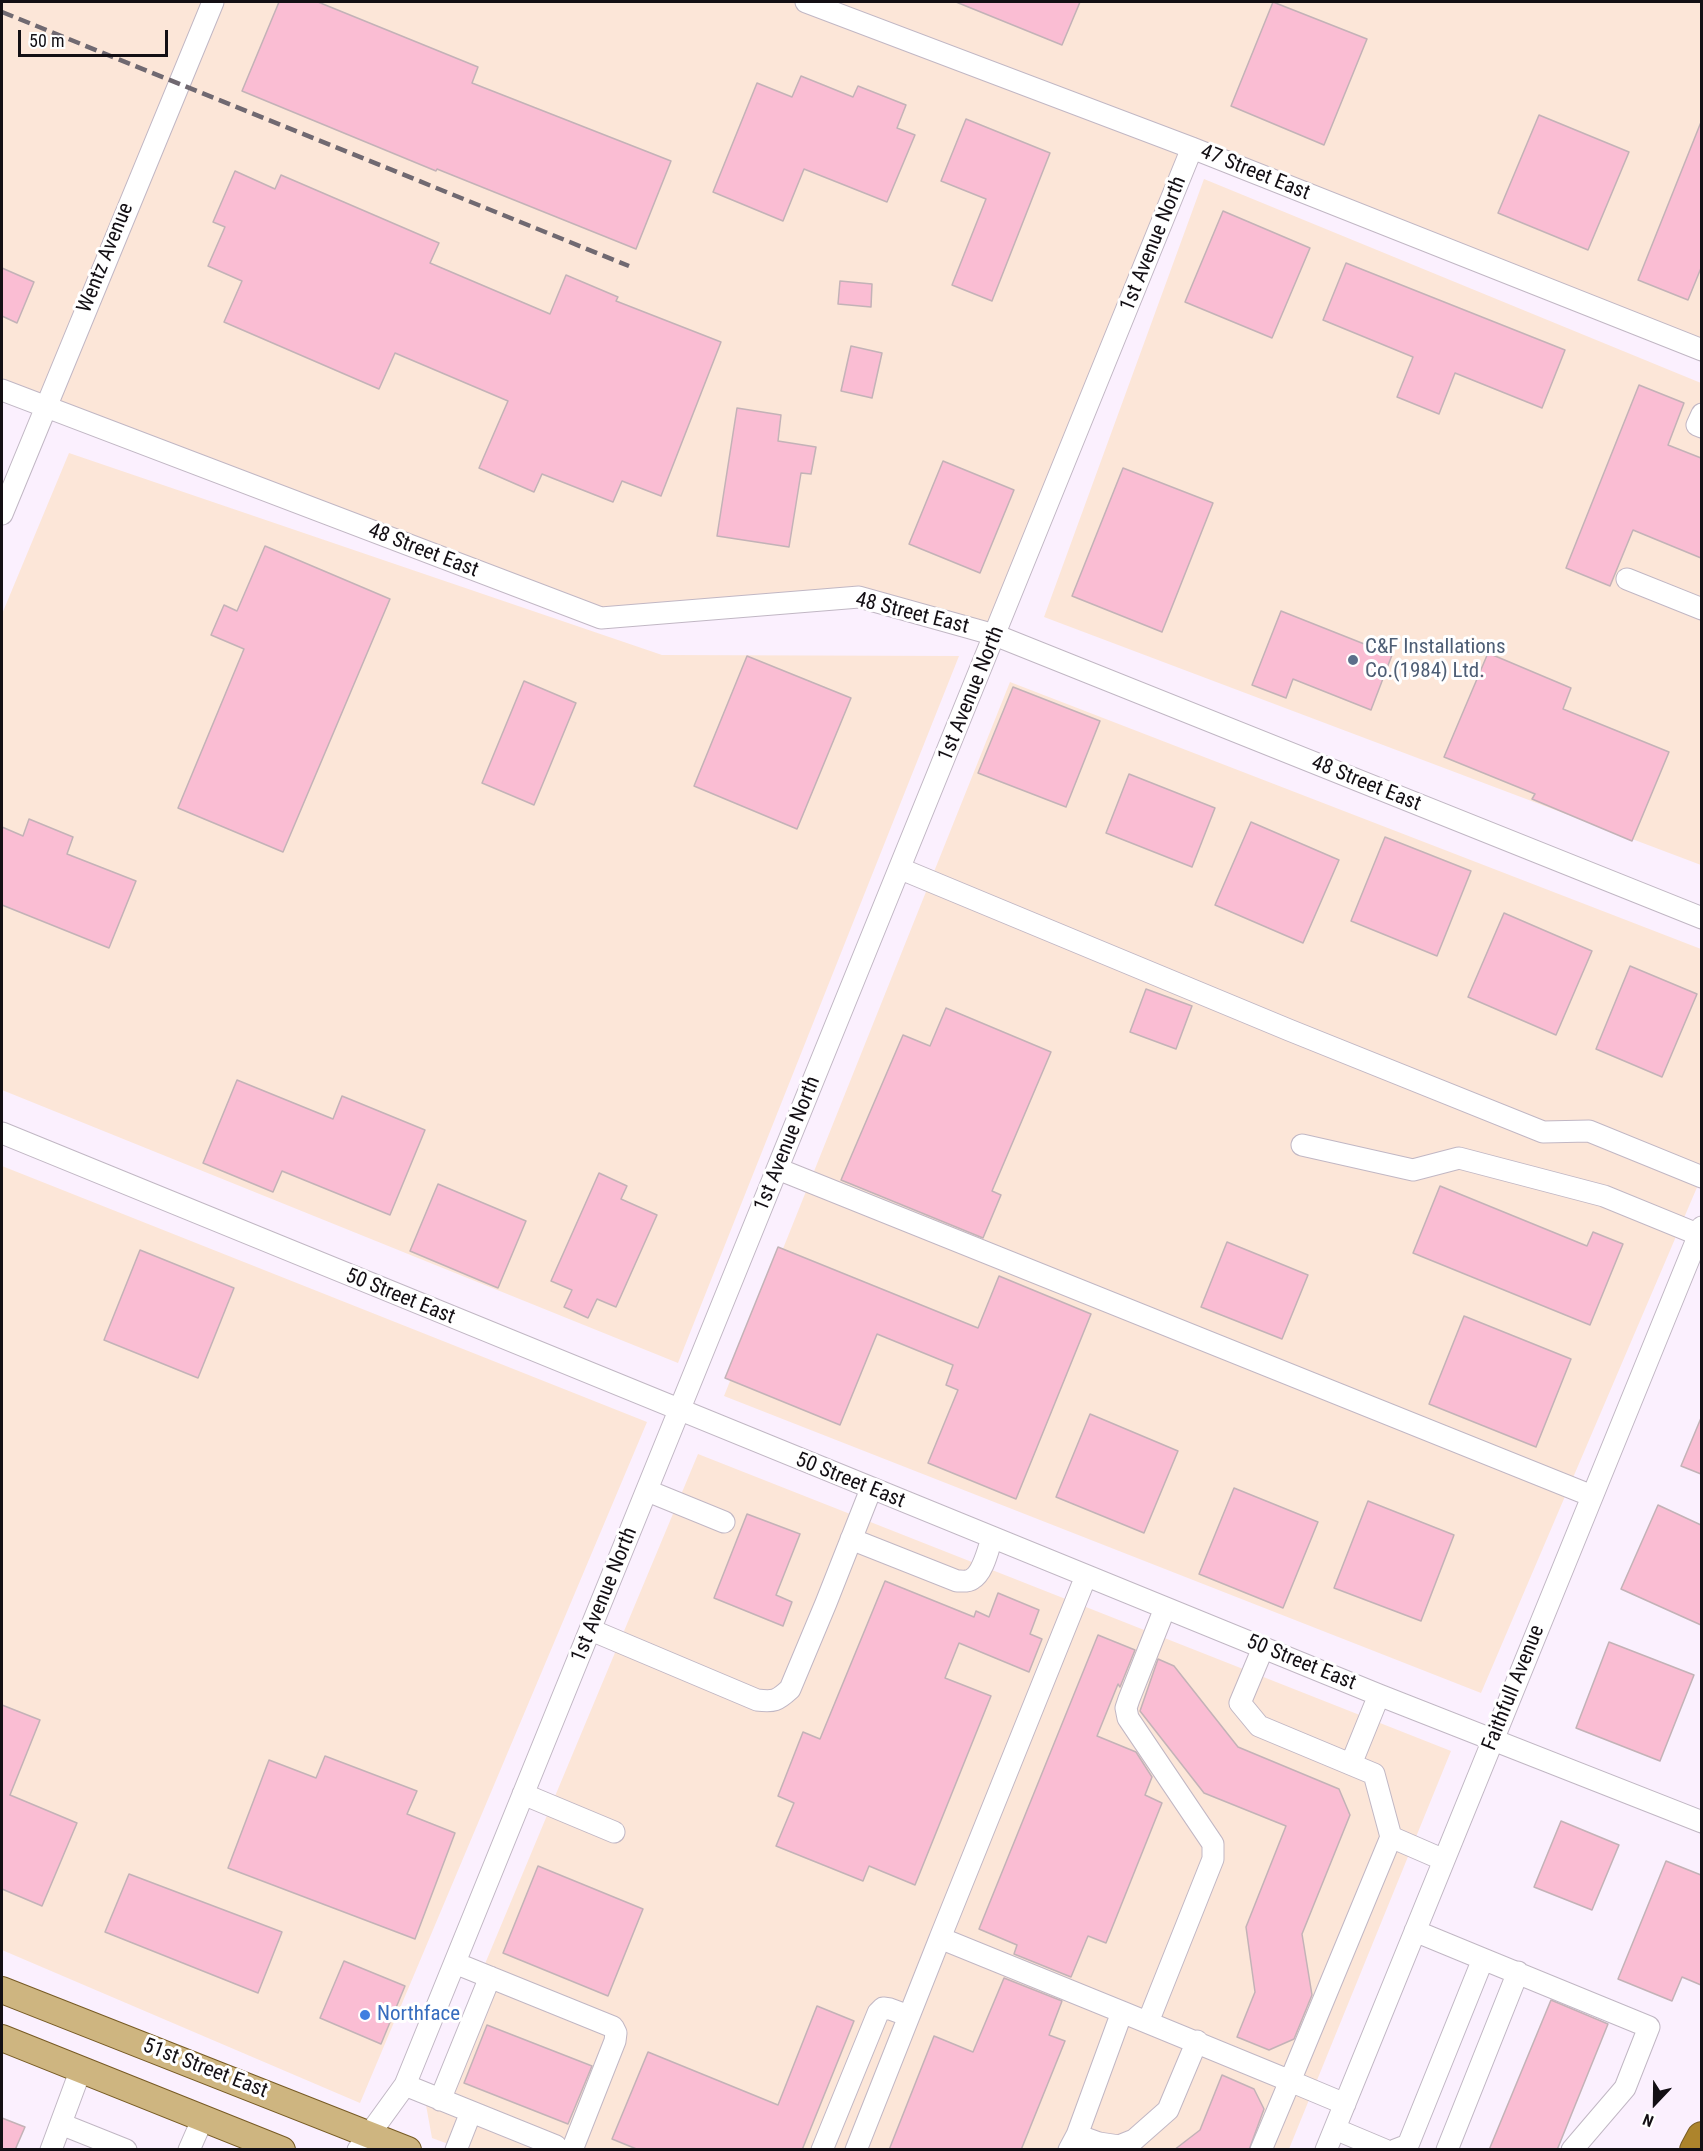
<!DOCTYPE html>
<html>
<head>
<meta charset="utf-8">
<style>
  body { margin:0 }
  #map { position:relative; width:1703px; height:2151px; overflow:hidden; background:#fbf0fe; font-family:"Roboto Condensed",sans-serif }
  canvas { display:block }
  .frame { position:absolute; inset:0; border:3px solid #130f14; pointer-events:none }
  .north { position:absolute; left:1625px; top:2073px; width:60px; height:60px; -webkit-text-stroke:4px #fff; paint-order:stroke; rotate:202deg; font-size:16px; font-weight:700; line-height:24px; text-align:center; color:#130f14 }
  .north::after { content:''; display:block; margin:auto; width:21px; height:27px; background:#130f14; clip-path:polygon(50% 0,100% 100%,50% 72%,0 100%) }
  .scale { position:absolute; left:18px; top:30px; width:150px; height:27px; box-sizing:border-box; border:3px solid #130f14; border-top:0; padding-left:8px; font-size:18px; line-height:21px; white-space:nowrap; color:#130f14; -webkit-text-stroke:4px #fff; paint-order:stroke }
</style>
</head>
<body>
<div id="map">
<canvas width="1703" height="2151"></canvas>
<div class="frame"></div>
<div class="north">N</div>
<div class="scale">50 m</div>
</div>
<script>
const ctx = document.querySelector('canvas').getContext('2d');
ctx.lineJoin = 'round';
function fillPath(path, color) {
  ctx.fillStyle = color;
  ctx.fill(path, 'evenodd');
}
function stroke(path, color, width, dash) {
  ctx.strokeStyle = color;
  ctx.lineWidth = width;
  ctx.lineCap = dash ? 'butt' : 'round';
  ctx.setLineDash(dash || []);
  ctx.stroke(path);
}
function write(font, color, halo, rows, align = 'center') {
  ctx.font = font + ' "Roboto Condensed",sans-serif';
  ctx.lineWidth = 6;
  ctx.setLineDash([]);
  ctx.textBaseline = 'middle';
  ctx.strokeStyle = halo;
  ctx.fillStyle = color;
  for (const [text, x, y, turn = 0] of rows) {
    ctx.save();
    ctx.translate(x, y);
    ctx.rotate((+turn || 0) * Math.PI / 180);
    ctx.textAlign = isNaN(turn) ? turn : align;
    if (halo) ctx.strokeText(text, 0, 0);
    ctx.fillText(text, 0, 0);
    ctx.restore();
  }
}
const industrial = new Path2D(`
  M 2,2 L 1701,2 L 1701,350 L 1192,148 L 995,635 L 859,597 L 601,618 L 2,390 Z
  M 1204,179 L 1701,383 L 1701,865 L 1044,617 Z
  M 69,453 L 662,655 L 959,656 L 678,1363 L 2,1090 L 2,614 Z
  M 1010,682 L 1701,949 L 1701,1178 L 1481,1693 L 724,1396 Z
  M 2,1166 L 647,1422 L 360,2103 L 2,1950 Z
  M 698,1454 L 1451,1751 L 1289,2149 L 462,2149 L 432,2138 L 426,2105 Z`);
const building = new Path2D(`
  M 279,2 L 318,2 L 478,67 L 472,83 L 671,161 L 636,249 L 437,169 L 436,171 L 242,91 Z
  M 956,2 L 1080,2 L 1062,45 Z
  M 1273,2 L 1367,39 L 1324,145 L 1231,106 Z
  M 801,76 L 853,97 L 858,86 L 906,105 L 897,128 L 915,135 L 887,202 L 804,169 L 783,221 L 713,192 L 757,83 L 792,97 Z
  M 1539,115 L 1629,152 L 1588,250 L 1498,213 Z
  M 966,119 L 1050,153 L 992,301 L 952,285 L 986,199 L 941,181 Z
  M 1701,122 L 1701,268 L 1688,300 L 1638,280 Z
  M 235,171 L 275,189 L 281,175 L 439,243 L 430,263 L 550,314 L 566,275 L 618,297 L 616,301 L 721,342 L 661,496 L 622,481 L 613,502 L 542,474 L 534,492 L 479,468 L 508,401 L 395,353 L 379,389 L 224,322 L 242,281 L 208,266 L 225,227 L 213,222 Z
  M 1223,211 L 1310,248 L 1272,338 L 1185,302 Z
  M 1346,263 L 1565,350 L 1542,408 L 1455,373 L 1439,414 L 1397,397 L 1413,357 L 1323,320 Z
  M 2,268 L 34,282 L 17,323 L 2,316 Z
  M 840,281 L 872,284 L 871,307 L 838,304 Z
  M 851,346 L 882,353 L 872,398 L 841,391 Z
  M 1639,385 L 1684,403 L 1668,445 L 1701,458 L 1701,558 L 1633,530 L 1610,586 L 1566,568 Z
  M 737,408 L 781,415 L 778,441 L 816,447 L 811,474 L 801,473 L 789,547 L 717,536 Z
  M 943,461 L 1014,490 L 980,573 L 909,544 Z
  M 1123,468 L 1213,503 L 1162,632 L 1072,596 Z
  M 265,546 L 390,599 L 283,852 L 178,808 L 244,649 L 211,635 L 224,605 L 237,611 Z
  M 1281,611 L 1392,655 L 1371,710 L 1293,679 L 1286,698 L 1252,685 Z
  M 1488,653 L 1571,688 L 1563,709 L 1669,752 L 1632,841 L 1532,799 L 1535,794 L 1444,757 Z
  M 747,656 L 851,698 L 797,829 L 694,786 Z
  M 524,681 L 576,703 L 534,805 L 482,783 Z
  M 1013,687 L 1100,721 L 1066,807 L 978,773 Z
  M 1129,774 L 1215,808 L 1192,867 L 1106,833 Z
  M 29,819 L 73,837 L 67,854 L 136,881 L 109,948 L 2,905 L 2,827 L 23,836 Z
  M 1251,822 L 1339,860 L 1303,943 L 1215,905 Z
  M 1385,837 L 1471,871 L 1437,956 L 1351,921 Z
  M 1504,913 L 1592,951 L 1556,1035 L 1468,997 Z
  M 1630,966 L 1697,994 L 1662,1077 L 1596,1049 Z
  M 1146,989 L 1192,1006 L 1176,1049 L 1130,1032 Z
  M 946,1008 L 1051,1052 L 992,1191 L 1001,1195 L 983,1238 L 841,1180 L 903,1035 L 930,1046 Z
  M 237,1080 L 333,1119 L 342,1096 L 425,1130 L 390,1215 L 282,1171 L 273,1192 L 203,1163 Z
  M 599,1173 L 627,1186 L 621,1199 L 657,1215 L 616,1307 L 597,1299 L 588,1318 L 564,1307 L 572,1290 L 551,1281 Z
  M 438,1184 L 526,1221 L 498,1288 L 410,1251 Z
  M 1440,1186 L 1587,1246 L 1593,1232 L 1623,1244 L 1590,1325 L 1413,1253 Z
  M 1227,1242 L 1308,1275 L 1282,1339 L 1201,1307 Z
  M 778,1247 L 978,1328 L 999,1276 L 1091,1314 L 1016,1499 L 928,1463 L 958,1390 L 946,1385 L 953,1365 L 877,1334 L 840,1425 L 725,1378 Z
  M 140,1250 L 234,1288 L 198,1378 L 104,1340 Z
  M 1464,1316 L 1571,1359 L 1536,1447 L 1429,1404 Z
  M 1090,1414 L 1178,1451 L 1144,1533 L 1056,1497 Z
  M 1701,1418 L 1701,1474 L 1681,1466 Z
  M 1234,1488 L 1318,1522 L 1283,1608 L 1199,1574 Z
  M 1368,1501 L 1454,1535 L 1421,1621 L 1334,1588 Z
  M 1658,1505 L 1701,1525 L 1701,1625 L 1621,1589 Z
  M 747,1514 L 800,1534 L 776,1595 L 792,1602 L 783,1626 L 714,1598 Z
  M 885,1581 L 974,1617 L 976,1611 L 989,1617 L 998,1593 L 1039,1610 L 1030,1634 L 1042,1639 L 1029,1672 L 959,1643 L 945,1678 L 991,1696 L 915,1885 L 869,1866 L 863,1881 L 776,1846 L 794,1803 L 778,1796 L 803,1732 L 820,1739 Z
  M 1098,1635 L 1135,1650 L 1120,1687 L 1118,1684 L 1097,1736 L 1136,1752 L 1152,1777 L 1145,1795 L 1162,1803 L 1106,1943 L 1088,1936 L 1071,1977 L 1014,1954 L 1017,1945 L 979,1929 Z
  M 1609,1642 L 1694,1675 L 1660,1761 L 1576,1728 Z
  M 1158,1659 L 1174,1666 L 1238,1747 L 1339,1789 L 1350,1815 L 1302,1934 L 1312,1995 L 1294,2039 L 1269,2050 L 1237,2037 L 1255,1992 L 1246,1927 L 1286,1826 L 1204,1793 L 1140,1711 Z
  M 2,1705 L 40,1720 L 10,1795 L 77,1823 L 42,1906 L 2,1889 Z
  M 325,1756 L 417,1791 L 407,1814 L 455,1833 L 415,1939 L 228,1868 L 269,1760 L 316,1778 Z
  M 1561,1821 L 1619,1845 L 1592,1910 L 1534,1887 Z
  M 1666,1861 L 1701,1875 L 1701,1985 L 1682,1977 L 1672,2001 L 1618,1979 Z
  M 538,1866 L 643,1909 L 608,1996 L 503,1953 Z
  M 129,1874 L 282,1932 L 258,1993 L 105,1932 Z
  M 344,1961 L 405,1986 L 381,2044 L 320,2018 Z
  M 1004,1978 L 1062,2001 L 1049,2035 L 1065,2041 L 1021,2150 L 889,2150 L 934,2036 L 973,2052 Z
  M 1551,2000 L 1608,2024 L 1557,2150 L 1489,2150 Z
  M 817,2006 L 854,2021 L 802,2150 L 639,2150 L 612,2139 L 648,2052 L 778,2105 Z
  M 487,2025 L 592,2066 L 568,2124 L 464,2083 Z
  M 1222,2075 L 1254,2089 L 1264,2109 L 1249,2150 L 1174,2150 L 1200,2130 Z
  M 2,2118 L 25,2127 L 15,2150 L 2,2150 Z`);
const minor = new Path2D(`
  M 806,2 L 1192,148 L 1702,350
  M 2,390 L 601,618 L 859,597 L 995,635 L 1702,918
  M 1702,414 L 1697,425 L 1702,427
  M 2,514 L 213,2
  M 1627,579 L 1702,609
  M 901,869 L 1289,1030 L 1543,1132 L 1589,1131 L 1702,1177
  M 2,1133 L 1379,1695 L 1702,1822
  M 1302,1145 L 1413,1170 L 1459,1158 L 1604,1196 L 1702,1236
  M 778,1169 L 1592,1496
  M 648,1491 L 724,1522
  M 851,1539 L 957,1581 C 962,1581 968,1582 972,1579 C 983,1573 988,1550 992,1538
  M 591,1630 L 757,1700 C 774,1702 777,1701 790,1689 L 826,1603 L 871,1489
  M 1263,1648 L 1240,1703 L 1259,1726 L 1374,1774 L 1391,1837
  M 1351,1764 L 1379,1695
  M 523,1794 L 614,1832
  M 940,1938 L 1086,1576
  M 1483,1959 L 1649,2027 L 1625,2088 L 1572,2150
  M 455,1963 L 613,2027 L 616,2033 L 615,2041 L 574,2145 L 570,2150
  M 1148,2022 L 1213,1859 L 1213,1844 L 1128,1718 L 1126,1708 L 1129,1699 L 1165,1608
  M 405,2085 L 556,2146 L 555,2150
  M 440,2100 L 490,1977
  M 61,2124 L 126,2150
  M 1335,2129 L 1385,2150
  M 1077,2135 L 1099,2143 L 1119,2146 L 1134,2140 L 1168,2110 L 1197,2041
  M 51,2150 L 81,2069
  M 189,2150 L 203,2118
  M 358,2150 L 405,2085 L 1192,148
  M 456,2150 L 471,2112
  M 822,2150 L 878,2013 L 883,2008 L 890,2009 L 909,2016
  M 856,2150 L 940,1938 L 1122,2012
  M 1069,2150 L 1077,2135 L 1122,2012 L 1290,2081 L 1391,1837 L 1444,1860
  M 1261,2150 L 1290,2081 L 1345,2104
  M 1326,2150 L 1702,1227
  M 1395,2150 L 1408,2145 L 1483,1959 L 1415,1931
  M 1447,2150 L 1518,1972`);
const major = new Path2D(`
  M 2,1990 L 408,2150
  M 2,2038 L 282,2150`);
const highway = new Path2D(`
  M 1695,2150 L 1702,2137`);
const rail = new Path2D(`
  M 2,12 L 629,266`);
const markers = [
  [1353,660,6,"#5c6f8a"],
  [365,2015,6,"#3f7fe0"]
];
const streetNames = [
  ["47 Street East",1255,173,22],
  ["1st Avenue North",1154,244,-68],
  ["Wentz Avenue",106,258,-68],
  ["48 Street East",423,551,21],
  ["48 Street East",912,614,14],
  ["1st Avenue North",972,694,-68],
  ["48 Street East",1366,784,22],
  ["1st Avenue North",788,1144,-68],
  ["50 Street East",400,1297,22],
  ["50 Street East",850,1481,22],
  ["1st Avenue North",605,1595,-68],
  ["50 Street East",1301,1663,22],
  ["Faithfull Avenue",1514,1688,-68],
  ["51st Street East",205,2069,21]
];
const serviceNames = [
  ["C&F Installations",1365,648],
  ["Co.(1984) Ltd.",1365,672]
];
const shopNames = [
  ["Northface",377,2015]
];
fillPath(industrial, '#fce6d8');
fillPath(building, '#fabdd3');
stroke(building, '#c3b2b7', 1.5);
stroke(minor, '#c1b7c4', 23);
stroke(major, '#775b24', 28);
stroke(highway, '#775b24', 32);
stroke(minor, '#fff', 21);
stroke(major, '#ceb580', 26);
stroke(highway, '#ad842c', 30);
stroke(rail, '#706971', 4.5, [12, 6]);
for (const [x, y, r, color] of markers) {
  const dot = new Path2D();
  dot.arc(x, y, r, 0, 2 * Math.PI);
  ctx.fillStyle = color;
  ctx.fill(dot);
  stroke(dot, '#fff', 2);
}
write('21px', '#130f14', '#fff', streetNames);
write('21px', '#4e5e75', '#fff', serviceNames, 'left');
write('21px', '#366cbe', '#fff', shopNames, 'left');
</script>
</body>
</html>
